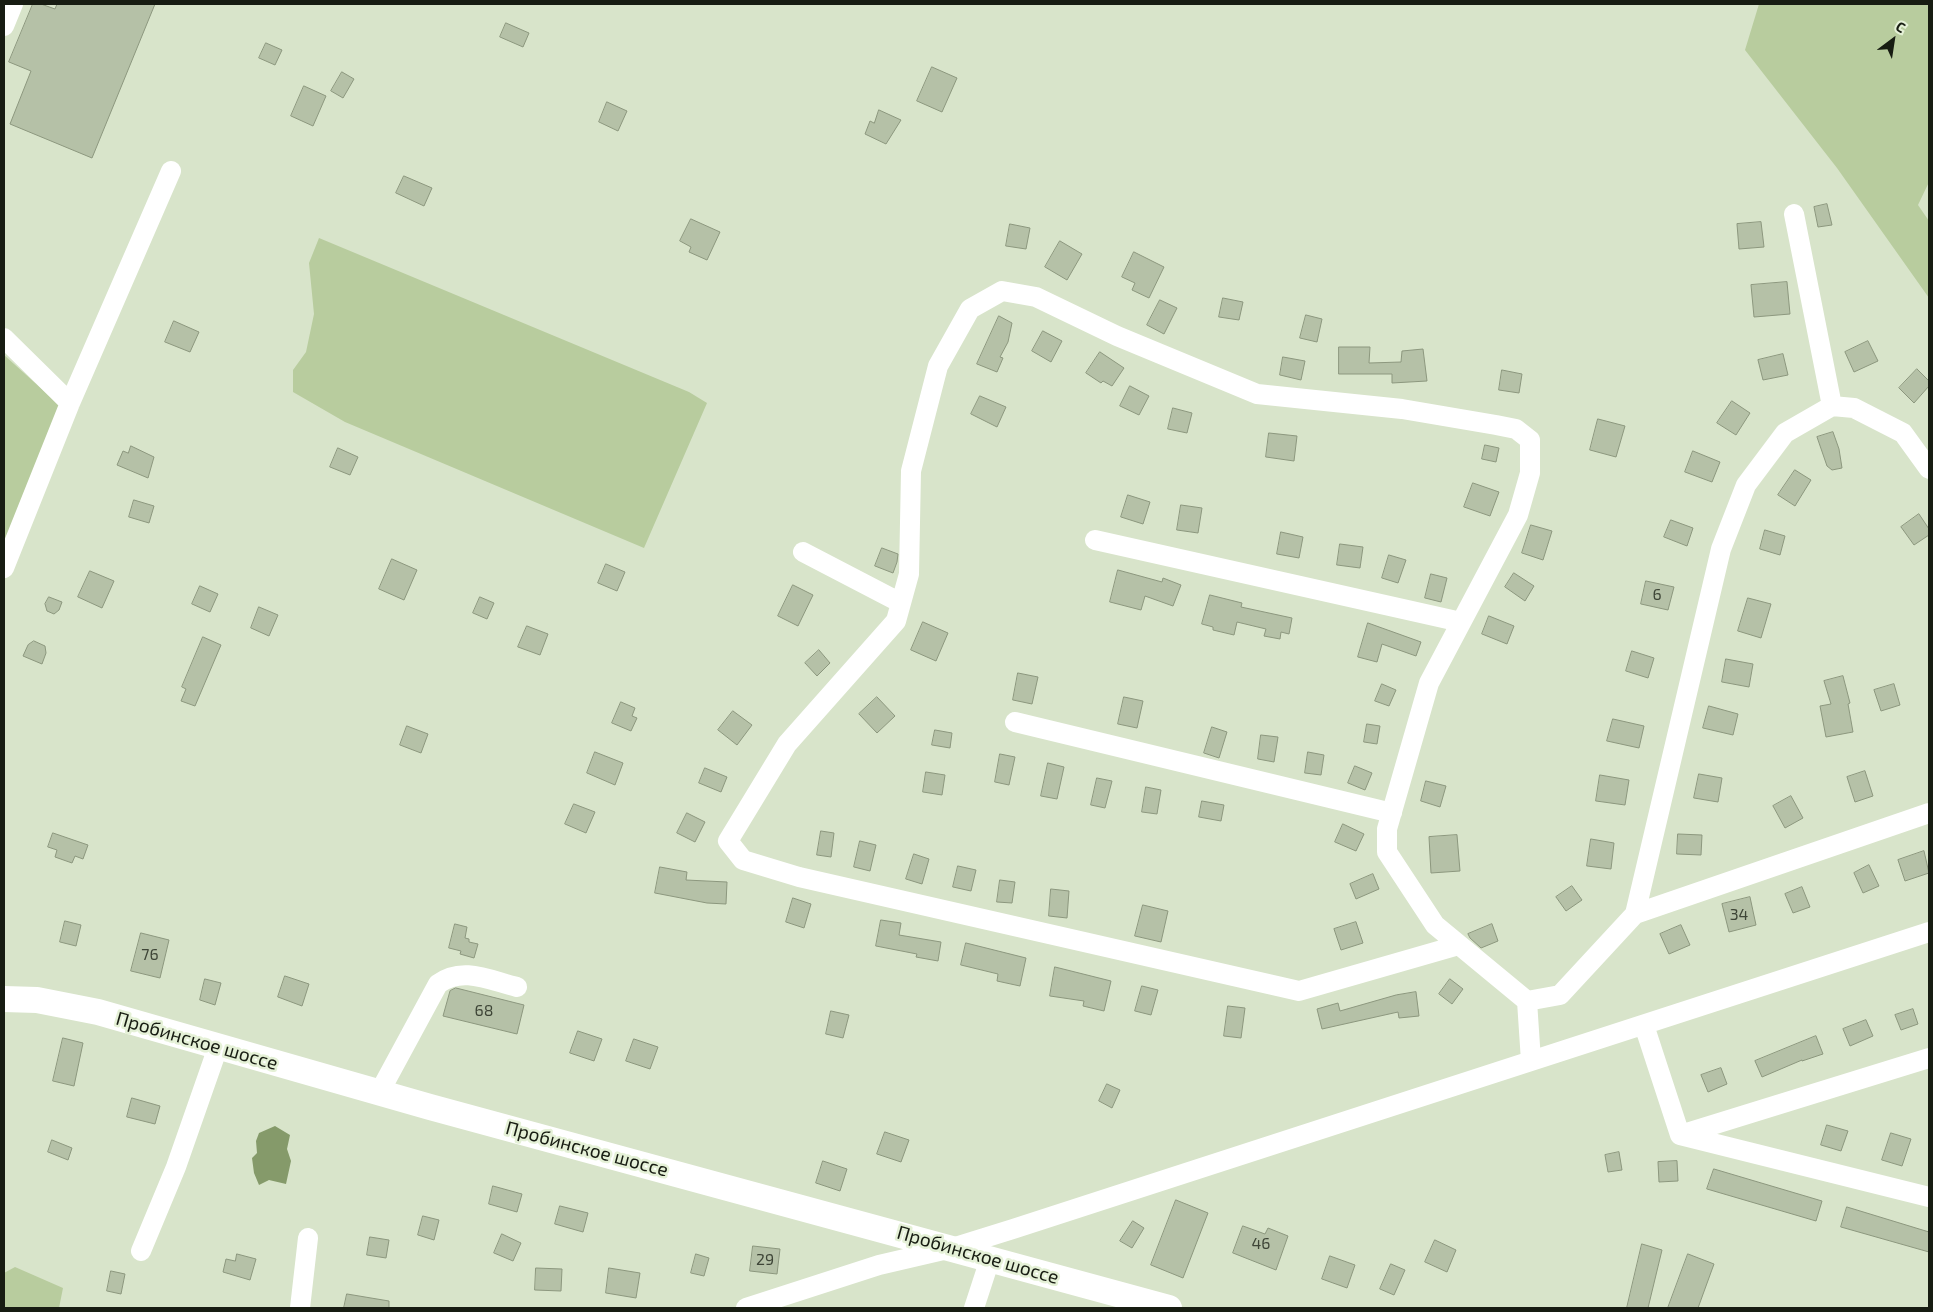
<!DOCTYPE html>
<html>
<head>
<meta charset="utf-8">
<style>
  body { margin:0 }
  #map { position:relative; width:1933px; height:1312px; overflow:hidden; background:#d8e4ca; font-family:"Exo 2",sans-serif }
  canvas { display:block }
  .frame { position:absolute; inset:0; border:5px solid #171c12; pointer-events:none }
  .north { position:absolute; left:1868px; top:15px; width:50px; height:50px; -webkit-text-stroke:4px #e5f1d7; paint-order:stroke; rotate:31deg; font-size:14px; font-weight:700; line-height:20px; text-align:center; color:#171c12 }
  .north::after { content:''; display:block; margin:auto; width:18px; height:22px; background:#171c12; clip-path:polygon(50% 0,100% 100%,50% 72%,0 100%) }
</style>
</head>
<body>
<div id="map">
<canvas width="1933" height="1312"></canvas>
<div class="frame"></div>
<div class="north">С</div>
</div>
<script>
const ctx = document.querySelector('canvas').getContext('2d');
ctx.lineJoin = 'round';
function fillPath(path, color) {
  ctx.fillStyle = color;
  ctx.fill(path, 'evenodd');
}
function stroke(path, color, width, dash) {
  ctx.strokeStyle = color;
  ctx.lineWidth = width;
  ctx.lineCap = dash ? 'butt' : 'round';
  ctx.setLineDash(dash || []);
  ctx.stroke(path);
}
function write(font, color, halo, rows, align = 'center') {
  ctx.font = font + ' "Exo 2",sans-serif';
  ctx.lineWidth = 5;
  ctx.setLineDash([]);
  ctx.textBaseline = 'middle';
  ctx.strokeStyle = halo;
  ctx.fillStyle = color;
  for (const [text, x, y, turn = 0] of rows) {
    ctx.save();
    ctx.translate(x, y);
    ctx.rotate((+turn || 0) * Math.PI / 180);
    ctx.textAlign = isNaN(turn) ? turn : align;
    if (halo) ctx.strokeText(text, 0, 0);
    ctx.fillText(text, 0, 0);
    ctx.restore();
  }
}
const green = new Path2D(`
  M 1759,4 L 1929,4 L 1929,182 L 1918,205 L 1929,221 L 1929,298 L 1837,168 L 1745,50 Z
  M 319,238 L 689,392 L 707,403 L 644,548 L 345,422 L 293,392 L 293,370 L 306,352 L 314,314 L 309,263 Z
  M 4,355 L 63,408 L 4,552 Z
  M 15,1267 L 63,1288 L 59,1308 L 4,1308 L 4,1273 Z`);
const water = new Path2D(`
  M 275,1126 L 290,1135 L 287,1149 L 291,1161 L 286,1184 L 269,1180 L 259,1185 L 254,1173 L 252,1158 L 257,1153 L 256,1141 L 259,1133 Z`);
const building = new Path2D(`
  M 33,4 L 41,4 L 55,9 L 57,4 L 155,4 L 92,158 L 10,124 L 31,71 L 9,62 Z
  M 506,23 L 529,33 L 523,47 L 500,37 Z
  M 266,43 L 282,50 L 275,65 L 259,58 Z
  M 932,67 L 957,78 L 942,112 L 917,101 Z
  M 342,72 L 354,79 L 343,98 L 331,91 Z
  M 304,86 L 326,96 L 313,126 L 291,116 Z
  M 607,102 L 627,111 L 618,131 L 599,122 Z
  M 879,110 L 901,120 L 886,144 L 865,134 L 870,121 L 874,123 Z
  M 404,176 L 432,188 L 424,206 L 396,193 Z
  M 1827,204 L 1832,225 L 1818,227 L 1814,207 Z
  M 691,219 L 720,232 L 707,260 L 689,252 L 691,247 L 680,241 Z
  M 1761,222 L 1764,247 L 1739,249 L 1737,224 Z
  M 1010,224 L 1030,228 L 1026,249 L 1006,246 Z
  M 1060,241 L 1082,254 L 1067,280 L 1045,267 Z
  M 1134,252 L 1164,267 L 1149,298 L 1132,290 L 1135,283 L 1122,277 Z
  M 1787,282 L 1790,314 L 1754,317 L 1751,285 Z
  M 1223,298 L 1243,302 L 1239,320 L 1219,317 Z
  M 1160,300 L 1177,308 L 1164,334 L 1147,325 Z
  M 1306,315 L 1322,319 L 1317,342 L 1300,338 Z
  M 999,316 L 1012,323 L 1008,342 L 1000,357 L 1003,358 L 997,372 L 977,364 Z
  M 174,321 L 199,332 L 190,352 L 165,342 Z
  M 1043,331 L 1062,341 L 1051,362 L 1032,351 Z
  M 1868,341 L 1878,361 L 1854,372 L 1845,352 Z
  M 1339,347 L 1370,347 L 1369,363 L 1401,362 L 1402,351 L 1423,349 L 1427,381 L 1392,383 L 1392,374 L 1339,374 Z
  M 1100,352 L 1124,368 L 1112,386 L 1103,381 L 1101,383 L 1086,373 Z
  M 1783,354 L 1788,375 L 1763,380 L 1758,360 Z
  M 1283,357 L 1305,361 L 1301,380 L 1280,375 Z
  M 1917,369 L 1929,381 L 1929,386 L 1914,403 L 1899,388 Z
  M 1502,370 L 1522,374 L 1519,393 L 1499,390 Z
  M 1130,386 L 1149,396 L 1139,415 L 1120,406 Z
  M 980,396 L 1006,407 L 997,427 L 971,414 Z
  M 1732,401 L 1750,413 L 1736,435 L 1717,423 Z
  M 1173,408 L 1192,413 L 1187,433 L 1168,429 Z
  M 1598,419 L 1625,426 L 1616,457 L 1590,450 Z
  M 1833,432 L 1839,449 L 1842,468 L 1832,470 L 1827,466 L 1817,437 Z
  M 1269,433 L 1297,436 L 1294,461 L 1266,457 Z
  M 1485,445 L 1499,448 L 1496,462 L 1482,459 Z
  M 131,446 L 154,457 L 148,478 L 117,465 L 123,451 L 128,453 Z
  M 338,448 L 358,457 L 350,475 L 330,467 Z
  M 1693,451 L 1720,462 L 1712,482 L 1685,472 Z
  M 1795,470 L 1811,480 L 1795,506 L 1778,495 Z
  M 1473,483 L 1499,492 L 1490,516 L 1464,507 Z
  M 1128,495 L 1150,502 L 1143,524 L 1121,517 Z
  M 134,500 L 154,506 L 149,523 L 129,517 Z
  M 1181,505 L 1202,508 L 1198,533 L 1177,530 Z
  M 1919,514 L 1929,529 L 1929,535 L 1914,545 L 1901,527 Z
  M 1671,520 L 1693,528 L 1687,546 L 1664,537 Z
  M 1531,525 L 1552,531 L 1543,560 L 1522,553 Z
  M 1765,530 L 1785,536 L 1780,555 L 1760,549 Z
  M 1281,532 L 1303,537 L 1299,558 L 1277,554 Z
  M 1340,544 L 1363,547 L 1360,568 L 1337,565 Z
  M 882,548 L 898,554 L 897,562 L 893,573 L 875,566 Z
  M 1389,555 L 1406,560 L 1398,583 L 1382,578 Z
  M 392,559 L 417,570 L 404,600 L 379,589 Z
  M 606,564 L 625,572 L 617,591 L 598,583 Z
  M 1118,570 L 1162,582 L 1163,578 L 1181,585 L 1173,606 L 1145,596 L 1141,610 L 1110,602 Z
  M 90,571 L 114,581 L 102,608 L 78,597 Z
  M 1514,573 L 1534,586 L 1525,601 L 1505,587 Z
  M 1431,574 L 1447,578 L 1441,602 L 1425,598 Z
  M 1646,581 L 1674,587 L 1668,610 L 1641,604 Z
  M 793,585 L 813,595 L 798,626 L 778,616 Z
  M 200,586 L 218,594 L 210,612 L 192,604 Z
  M 1210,595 L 1242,603 L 1241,607 L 1292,618 L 1289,634 L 1281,632 L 1280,639 L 1264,636 L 1266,629 L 1237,622 L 1234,635 L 1213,630 L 1213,627 L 1202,624 Z
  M 49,597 L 62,602 L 59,610 L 54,614 L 47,611 L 45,604 Z
  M 480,597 L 494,603 L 487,619 L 473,613 Z
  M 1748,598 L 1771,604 L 1761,638 L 1738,631 Z
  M 259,607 L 278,615 L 269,636 L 251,628 Z
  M 1489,616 L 1514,626 L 1507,644 L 1482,634 Z
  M 923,622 L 948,633 L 936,661 L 911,650 Z
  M 1368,623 L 1421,642 L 1416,656 L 1382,644 L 1377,662 L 1358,657 Z
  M 527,626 L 548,634 L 540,655 L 518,647 Z
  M 203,637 L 221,645 L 195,706 L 181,701 L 186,689 L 182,687 Z
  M 34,641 L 45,646 L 46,653 L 42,664 L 23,656 L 28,645 Z
  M 819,650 L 830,663 L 817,676 L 805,663 Z
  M 1632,651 L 1654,658 L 1648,678 L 1626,671 Z
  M 1726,659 L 1753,664 L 1749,687 L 1722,682 Z
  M 1018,673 L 1038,677 L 1032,704 L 1013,700 Z
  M 1843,676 L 1850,703 L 1848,704 L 1853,732 L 1826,737 L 1820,706 L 1831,704 L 1824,681 Z
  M 1382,684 L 1396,690 L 1389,706 L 1375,701 Z
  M 1894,684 L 1900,705 L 1881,711 L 1874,690 Z
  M 877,697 L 895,716 L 877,733 L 859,714 Z
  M 1124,697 L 1143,701 L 1137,728 L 1118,724 Z
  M 621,702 L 635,708 L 632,716 L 637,718 L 631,731 L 612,723 Z
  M 1709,706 L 1738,714 L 1733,735 L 1703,728 Z
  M 733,711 L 752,725 L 737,745 L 718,730 Z
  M 1613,719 L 1644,726 L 1639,748 L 1607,741 Z
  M 1367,724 L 1380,726 L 1377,744 L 1364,742 Z
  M 407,726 L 428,734 L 421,753 L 400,745 Z
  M 1212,727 L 1227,732 L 1219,758 L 1204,753 Z
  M 935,730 L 952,733 L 950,748 L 932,745 Z
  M 1261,735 L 1278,737 L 1274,762 L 1258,759 Z
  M 595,752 L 623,763 L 615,785 L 587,773 Z
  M 1308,752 L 1324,755 L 1321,775 L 1305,773 Z
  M 1000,754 L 1015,757 L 1009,785 L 995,782 Z
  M 1048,763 L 1064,767 L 1057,799 L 1041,796 Z
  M 1355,766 L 1372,773 L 1365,790 L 1348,783 Z
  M 705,768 L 727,777 L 721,792 L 699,783 Z
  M 1865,771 L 1873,796 L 1855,802 L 1847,777 Z
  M 926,772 L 945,775 L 942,795 L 923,792 Z
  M 1699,774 L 1722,778 L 1718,802 L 1694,798 Z
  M 1600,775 L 1629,780 L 1625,805 L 1596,801 Z
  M 1097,778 L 1112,781 L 1105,808 L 1091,805 Z
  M 1426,781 L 1446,786 L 1440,807 L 1421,801 Z
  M 1146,787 L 1161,790 L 1157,814 L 1142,812 Z
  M 1791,796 L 1803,818 L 1785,828 L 1773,806 Z
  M 1202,801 L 1224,805 L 1221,821 L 1199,817 Z
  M 574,804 L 595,812 L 586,833 L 565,824 Z
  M 687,813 L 705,822 L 695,842 L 677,833 Z
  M 1343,824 L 1364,834 L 1356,851 L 1335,842 Z
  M 821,831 L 834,833 L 831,857 L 817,855 Z
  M 53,833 L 88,845 L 83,859 L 75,856 L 72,863 L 55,857 L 57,850 L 48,847 Z
  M 1678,834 L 1702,835 L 1701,855 L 1677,854 Z
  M 1457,835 L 1460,871 L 1431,873 L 1429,837 Z
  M 1591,839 L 1614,843 L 1611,869 L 1587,866 Z
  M 860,841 L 876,845 L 870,871 L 854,867 Z
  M 1924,851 L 1929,873 L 1905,881 L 1898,860 Z
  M 914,854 L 929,859 L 922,884 L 906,879 Z
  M 1869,865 L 1879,886 L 1863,893 L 1854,873 Z
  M 958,866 L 976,870 L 971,891 L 953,887 Z
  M 660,867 L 687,872 L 686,880 L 727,882 L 726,904 L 707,903 L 655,893 Z
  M 1373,874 L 1379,889 L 1356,899 L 1350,884 Z
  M 1000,880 L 1015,882 L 1012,903 L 997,902 Z
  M 1572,886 L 1582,900 L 1566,911 L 1556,897 Z
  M 1802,887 L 1810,907 L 1793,913 L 1785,894 Z
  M 1051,889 L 1069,891 L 1067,918 L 1049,916 Z
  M 1750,897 L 1756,925 L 1729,932 L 1722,904 Z
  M 793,898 L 811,904 L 804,928 L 786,922 Z
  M 1143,905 L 1168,911 L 1161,942 L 1135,936 Z
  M 881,920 L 901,923 L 899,935 L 941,942 L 938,961 L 916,957 L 917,954 L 876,946 Z
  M 65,921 L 81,925 L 76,946 L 60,942 Z
  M 1356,922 L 1363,943 L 1341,950 L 1334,929 Z
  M 455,924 L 467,927 L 465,938 L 469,939 L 469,942 L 478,944 L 474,958 L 460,954 L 461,951 L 449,948 Z
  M 1492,924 L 1498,941 L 1481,948 L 1470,938 L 1468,934 Z
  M 1681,925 L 1690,945 L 1669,954 L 1660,934 Z
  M 141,933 L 169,940 L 160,978 L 131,971 Z
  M 966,943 L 1026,958 L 1020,986 L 997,981 L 998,974 L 961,965 Z
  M 1055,967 L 1111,981 L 1104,1011 L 1083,1006 L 1084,1001 L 1050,996 Z
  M 285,976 L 309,984 L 302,1006 L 278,997 Z
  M 205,979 L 221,983 L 215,1005 L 200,1000 Z
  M 1450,979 L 1463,989 L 1452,1004 L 1439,994 Z
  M 1142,986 L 1158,990 L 1151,1015 L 1135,1011 Z
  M 456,988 L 524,1005 L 517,1034 L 443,1016 L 450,991 Z
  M 1416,992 L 1419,1016 L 1399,1018 L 1398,1012 L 1322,1029 L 1317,1009 L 1338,1003 L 1340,1011 L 1396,995 Z
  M 1228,1006 L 1245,1008 L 1241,1038 L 1224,1036 Z
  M 1913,1009 L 1918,1024 L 1901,1030 L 1895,1015 Z
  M 831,1011 L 849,1015 L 843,1038 L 826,1034 Z
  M 1866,1020 L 1873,1036 L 1850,1046 L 1843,1029 Z
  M 578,1031 L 602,1039 L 594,1061 L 570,1053 Z
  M 1816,1036 L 1823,1054 L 1802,1061 L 1802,1060 L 1762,1077 L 1755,1061 Z
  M 63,1038 L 83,1043 L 74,1086 L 53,1081 Z
  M 634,1039 L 658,1047 L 650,1069 L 626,1061 Z
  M 1721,1068 L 1727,1084 L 1708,1092 L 1701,1075 Z
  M 1107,1084 L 1120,1090 L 1112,1108 L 1099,1101 Z
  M 132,1098 L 160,1106 L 155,1124 L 127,1117 Z
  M 1827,1125 L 1848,1131 L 1841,1151 L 1821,1145 Z
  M 885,1132 L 909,1140 L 901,1162 L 877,1154 Z
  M 1891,1133 L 1911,1139 L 1902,1166 L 1882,1160 Z
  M 52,1140 L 72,1148 L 68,1160 L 48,1152 Z
  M 1619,1152 L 1622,1170 L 1608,1172 L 1605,1155 Z
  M 823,1161 L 847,1169 L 840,1191 L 816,1183 Z
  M 1677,1161 L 1678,1181 L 1659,1182 L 1658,1162 Z
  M 1714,1169 L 1822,1201 L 1816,1221 L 1707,1189 Z
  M 493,1186 L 522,1194 L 517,1212 L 489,1204 Z
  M 1176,1200 L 1208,1213 L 1183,1278 L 1151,1265 Z
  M 560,1206 L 588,1213 L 583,1232 L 555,1224 Z
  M 1847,1207 L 1929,1232 L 1929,1252 L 1841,1227 Z
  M 423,1216 L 439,1220 L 434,1240 L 418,1235 Z
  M 1133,1221 L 1144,1228 L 1132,1248 L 1120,1241 Z
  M 1243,1226 L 1265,1234 L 1268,1228 L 1288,1236 L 1276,1270 L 1233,1253 Z
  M 502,1234 L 521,1243 L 513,1261 L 494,1253 Z
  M 370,1237 L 389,1240 L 386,1258 L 367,1255 Z
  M 1435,1240 L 1456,1250 L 1447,1272 L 1425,1262 Z
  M 1642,1244 L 1662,1250 L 1648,1308 L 1627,1308 Z
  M 753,1246 L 780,1249 L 777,1274 L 750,1271 Z
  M 237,1254 L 256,1259 L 250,1280 L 223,1272 L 226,1259 L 235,1261 Z
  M 696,1254 L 709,1258 L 704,1276 L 691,1273 Z
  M 1688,1254 L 1714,1264 L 1698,1308 L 1668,1308 Z
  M 1330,1256 L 1355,1265 L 1347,1288 L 1322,1279 Z
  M 1391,1264 L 1405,1270 L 1394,1295 L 1380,1289 Z
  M 536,1268 L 562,1269 L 561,1291 L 535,1290 Z
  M 609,1268 L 640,1273 L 636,1298 L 606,1293 Z
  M 111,1271 L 125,1274 L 121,1294 L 107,1291 Z
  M 347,1294 L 389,1301 L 389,1308 L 344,1308 Z`);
const minor = new Path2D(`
  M 4,26 L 13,4
  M 1794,214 L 1832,406
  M 4,338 L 70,403
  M 1095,540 L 1461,622
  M 803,552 L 901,603
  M 4,568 L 70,403 L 171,171
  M 1015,722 L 1392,813
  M 1635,914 L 1721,549 L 1746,485 L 1785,433 L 1832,406 L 1854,408 L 1903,433 L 1929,469
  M 1459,945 L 1299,991 L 799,877 L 743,860 L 728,841 L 787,744 L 896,621 L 909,574 L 911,471 L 938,366 L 970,309 L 1002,291 L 1036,297 L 1117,336 L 1257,394 L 1402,409 L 1496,425 L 1516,429 L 1530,440 L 1530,473 L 1518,515 L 1429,683 L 1387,829 L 1387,852 L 1435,925 L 1527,1001 L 1531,1061
  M 1527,1001 L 1560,995 L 1635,914 L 1929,813
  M 1644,1025 L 1680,1135 L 1929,1197
  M 379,1093 L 438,984 C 462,966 489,980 517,987
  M 1680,1135 L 1929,1058
  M 141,1251 L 176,1167 L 218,1047
  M 300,1308 L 308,1238
  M 746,1308 L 879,1265 L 952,1248 L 1013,1229 L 1929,932
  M 974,1308 L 990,1259`);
const major = new Path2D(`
  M 4,999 L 37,1000 L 98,1012 L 430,1107 L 1169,1308`);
const numberNames = [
  ["6",1657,595],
  ["34",1739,915],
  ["76",150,955],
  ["68",484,1011],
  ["46",1261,1244],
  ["29",765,1260]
];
const streetNames = [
  ["Пробинское шоссе",197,1041,16],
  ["Пробинское шоссе",587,1149,15],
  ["Пробинское шоссе",978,1255,16]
];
fillPath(green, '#b8cc9e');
fillPath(water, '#859a6a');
fillPath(building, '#b5c1a7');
stroke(building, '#8c977e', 1);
stroke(minor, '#fff', 20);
stroke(major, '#fff', 26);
write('16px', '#3e4537', null, numberNames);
write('19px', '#171c12', '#e5f1d7', streetNames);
</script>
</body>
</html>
